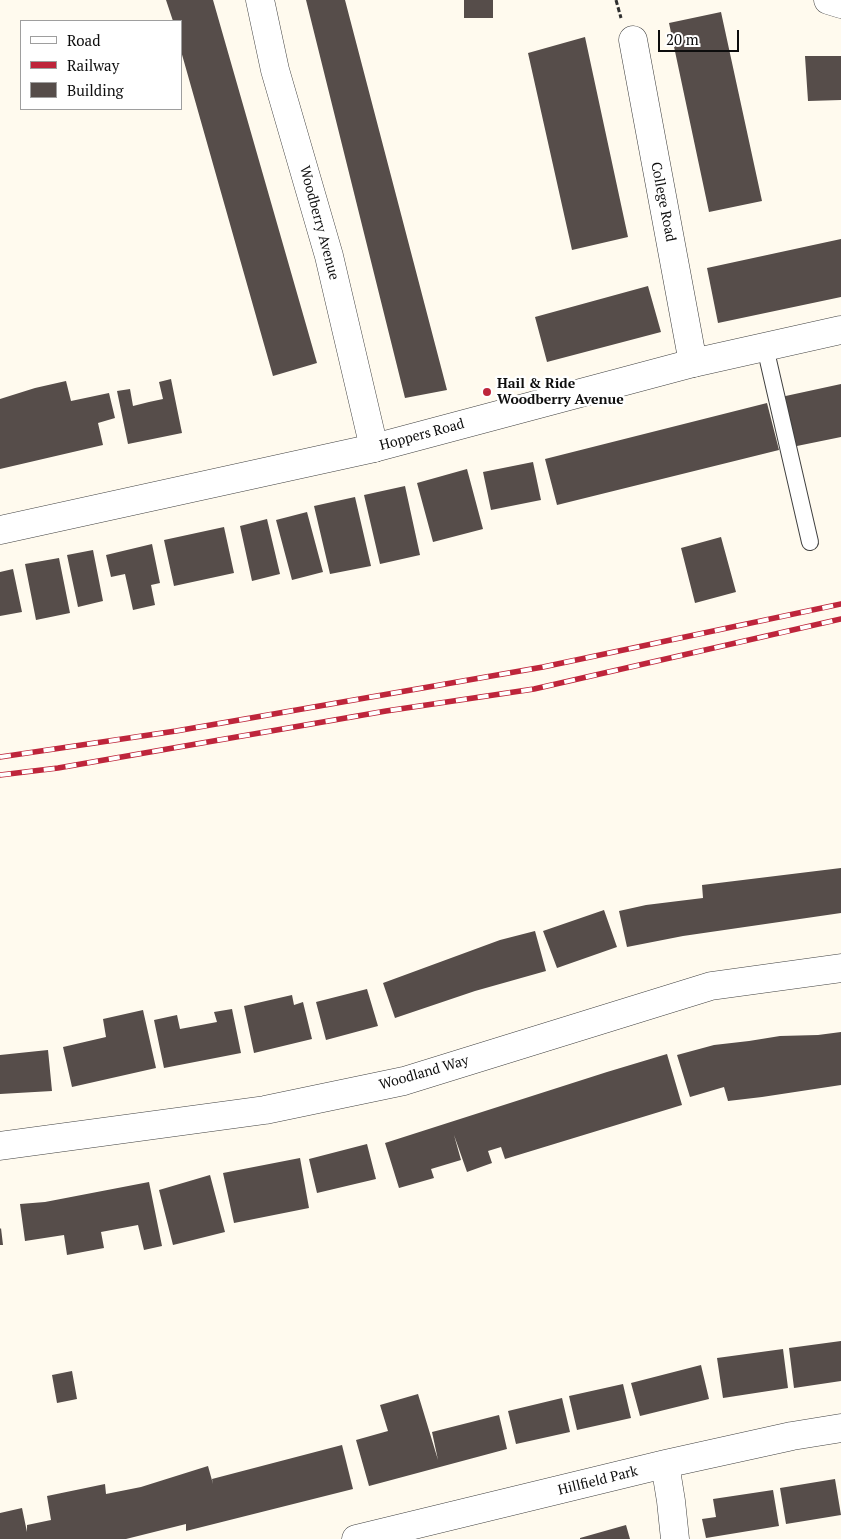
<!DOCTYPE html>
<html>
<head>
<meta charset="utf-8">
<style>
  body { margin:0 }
  #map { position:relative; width:841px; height:1539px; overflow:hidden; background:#fffaee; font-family:"PT Serif",serif }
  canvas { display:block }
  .legend { position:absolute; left:20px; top:20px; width:162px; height:90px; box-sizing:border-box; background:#fff; border:1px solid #9e9e9e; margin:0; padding:6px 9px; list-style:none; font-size:15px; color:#0d0d0d }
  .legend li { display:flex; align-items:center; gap:10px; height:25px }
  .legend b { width:25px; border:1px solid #9e9e9e }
  .scale { position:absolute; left:658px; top:30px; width:81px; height:22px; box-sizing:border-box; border:2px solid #0d0d0d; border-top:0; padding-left:6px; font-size:15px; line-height:18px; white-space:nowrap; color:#0d0d0d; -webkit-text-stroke:4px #fff; paint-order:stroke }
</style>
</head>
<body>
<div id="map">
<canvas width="841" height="1539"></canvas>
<ul class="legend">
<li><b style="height:6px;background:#fff"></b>Road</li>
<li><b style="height:6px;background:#be253b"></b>Railway</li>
<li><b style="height:14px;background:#564d4a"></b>Building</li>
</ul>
<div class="scale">20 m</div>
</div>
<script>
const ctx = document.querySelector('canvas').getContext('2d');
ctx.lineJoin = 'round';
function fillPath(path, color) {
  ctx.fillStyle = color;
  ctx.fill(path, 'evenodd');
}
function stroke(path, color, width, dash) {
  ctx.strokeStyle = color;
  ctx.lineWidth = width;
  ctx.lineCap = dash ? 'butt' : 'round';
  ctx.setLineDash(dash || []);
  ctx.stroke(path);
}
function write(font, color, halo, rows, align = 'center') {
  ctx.font = font + ' "PT Serif",serif';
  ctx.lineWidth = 5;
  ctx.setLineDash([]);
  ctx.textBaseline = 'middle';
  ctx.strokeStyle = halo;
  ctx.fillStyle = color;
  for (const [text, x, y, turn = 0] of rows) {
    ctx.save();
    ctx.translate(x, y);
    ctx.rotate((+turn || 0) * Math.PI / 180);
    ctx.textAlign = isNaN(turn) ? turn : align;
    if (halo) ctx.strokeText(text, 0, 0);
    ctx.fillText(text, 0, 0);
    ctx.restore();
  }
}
const building = new Path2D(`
  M 166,0 L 213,0 L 317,363 L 273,376 L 181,51 L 181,21 L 173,21 Z
  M 306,0 L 345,0 L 447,390 L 405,398 Z
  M 464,0 L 493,0 L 493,18 L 464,18 Z
  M 721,12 L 762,201 L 709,212 L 669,23 Z
  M 585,37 L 628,237 L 572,250 L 528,53 Z
  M 805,56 L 841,56 L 841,100 L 808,101 Z
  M 841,239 L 841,297 L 718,323 L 707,268 Z
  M 648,286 L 661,332 L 547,362 L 535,317 Z
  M 171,379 L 182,433 L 128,444 L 117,391 L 130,389 L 133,406 L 149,402 L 163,399 L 159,382 Z
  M 66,381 L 71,401 L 109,393 L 115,418 L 98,423 L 103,445 L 0,469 L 0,399 L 35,388 Z
  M 841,384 L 841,437 L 792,447 L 781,397 Z
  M 767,403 L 779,450 L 557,505 L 545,459 Z
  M 533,462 L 541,500 L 491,510 L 483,472 Z
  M 467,469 L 483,529 L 433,542 L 417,483 Z
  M 405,486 L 420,555 L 380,564 L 364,495 Z
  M 355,497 L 371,566 L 330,574 L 314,506 Z
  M 307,512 L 323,572 L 292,580 L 276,520 Z
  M 267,519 L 280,574 L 252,581 L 240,526 Z
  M 224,527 L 234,573 L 174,586 L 164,540 Z
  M 721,537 L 736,592 L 695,603 L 681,548 Z
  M 152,544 L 160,583 L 151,585 L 155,605 L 133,610 L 125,574 L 111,577 L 106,555 Z
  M 93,550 L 103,601 L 78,607 L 67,555 Z
  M 59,558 L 70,613 L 36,620 L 25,564 Z
  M 13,569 L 22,612 L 0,616 L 0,572 Z
  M 841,868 L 841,913 L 683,936 L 627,947 L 619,911 L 646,905 L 703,898 L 702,885 Z
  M 604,910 L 617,947 L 557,968 L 543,931 Z
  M 535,931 L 546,971 L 475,991 L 395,1018 L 383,983 L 500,940 Z
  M 367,989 L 378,1026 L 326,1040 L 316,1002 Z
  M 292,995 L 294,1005 L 303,1002 L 312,1039 L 254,1053 L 244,1006 Z
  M 232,1009 L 241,1053 L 164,1068 L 154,1020 L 177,1015 L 180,1029 L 217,1022 L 214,1012 Z
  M 143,1010 L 156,1068 L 72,1087 L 63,1047 L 106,1037 L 103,1019 Z
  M 841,1032 L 841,1085 L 762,1097 L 728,1101 L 724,1087 L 690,1097 L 677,1055 L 714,1045 L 749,1041 L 780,1036 L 818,1035 Z
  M 48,1050 L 52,1091 L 0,1094 L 0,1055 Z
  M 667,1054 L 682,1105 L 505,1159 L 501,1147 L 488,1151 L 492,1163 L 467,1172 L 454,1135 L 461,1160 L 431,1169 L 434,1178 L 399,1188 L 385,1143 L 607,1072 Z
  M 367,1144 L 376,1179 L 317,1193 L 309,1159 Z
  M 300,1158 L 309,1208 L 234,1223 L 223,1173 Z
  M 210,1175 L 225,1232 L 173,1245 L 159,1190 Z
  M 149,1182 L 162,1246 L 144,1250 L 138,1225 L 101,1232 L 104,1248 L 67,1255 L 64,1235 L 25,1241 L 20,1204 L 45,1202 Z
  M 1,1228 L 3,1245 L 0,1245 L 0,1229 Z
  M 841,1341 L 841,1381 L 794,1388 L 789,1348 Z
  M 783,1349 L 788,1388 L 723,1398 L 717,1358 Z
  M 701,1365 L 709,1399 L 640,1416 L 631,1383 Z
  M 72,1371 L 77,1399 L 57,1403 L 52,1375 Z
  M 623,1384 L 631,1418 L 577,1430 L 569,1396 Z
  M 418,1394 L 438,1460 L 432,1432 L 499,1415 L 507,1449 L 369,1486 L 356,1440 L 388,1431 L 380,1405 Z
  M 562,1398 L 570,1432 L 516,1444 L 508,1411 Z
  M 342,1445 L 353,1489 L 186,1531 L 186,1524 L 126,1539 L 0,1539 L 0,1513 L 22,1508 L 27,1532 L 27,1525 L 51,1520 L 47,1496 L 105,1484 L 106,1494 L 141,1487 L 208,1466 L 213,1484 L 212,1479 Z
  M 835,1479 L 841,1515 L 786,1524 L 780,1488 Z
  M 773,1490 L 779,1526 L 706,1538 L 702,1519 L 716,1517 L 713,1499 Z
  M 626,1525 L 630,1539 L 580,1539 L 580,1538 Z`);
const path = new Path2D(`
  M 616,0 L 621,18`);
const service = new Path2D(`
  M 765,347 L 810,542`);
const minor = new Path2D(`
  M 260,0 L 275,70 L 329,256 L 374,448
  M 828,0 L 841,4
  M 633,40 L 693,363
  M 0,1146 L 265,1110 L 404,1081 L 711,986 L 841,968
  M 665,1464 L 671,1501 L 675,1539
  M 356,1539 L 665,1464 L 792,1436 L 841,1428`);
const tertiary = new Path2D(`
  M 0,530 L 374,448 L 693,363 L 841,330`);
const rail = new Path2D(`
  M 0,757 L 176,731 L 543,667 L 841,604
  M 0,775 L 58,768 L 386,711 L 534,689 L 841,619`);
const markers = [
  [487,392,5,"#be253b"]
];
const streetNames = [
  ["College Road",663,202,79],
  ["Woodberry Avenue",319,223,75],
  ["Hoppers Road",422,435,-15],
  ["Woodland Way",424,1073,-16],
  ["Hillfield Park",598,1481,-14]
];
const poiNames = [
  ["Hail & Ride",497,384],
  ["Woodberry Avenue",497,400]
];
fillPath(building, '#564d4a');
stroke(service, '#404040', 18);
stroke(minor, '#404040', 29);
stroke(tertiary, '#404040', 29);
stroke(path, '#2f2f2f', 3, [5, 2.5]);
stroke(service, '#fff', 16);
stroke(minor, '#fff', 28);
stroke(tertiary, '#fff', 28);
stroke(rail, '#be253b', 5.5);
stroke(rail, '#fff', 4, [11]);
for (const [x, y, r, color] of markers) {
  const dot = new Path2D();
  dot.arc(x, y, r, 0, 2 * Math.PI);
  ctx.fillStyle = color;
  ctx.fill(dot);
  stroke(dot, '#fff', 2);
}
write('14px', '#0d0d0d', '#fff', streetNames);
write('bold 14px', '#0d0d0d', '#fff', poiNames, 'left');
</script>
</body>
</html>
